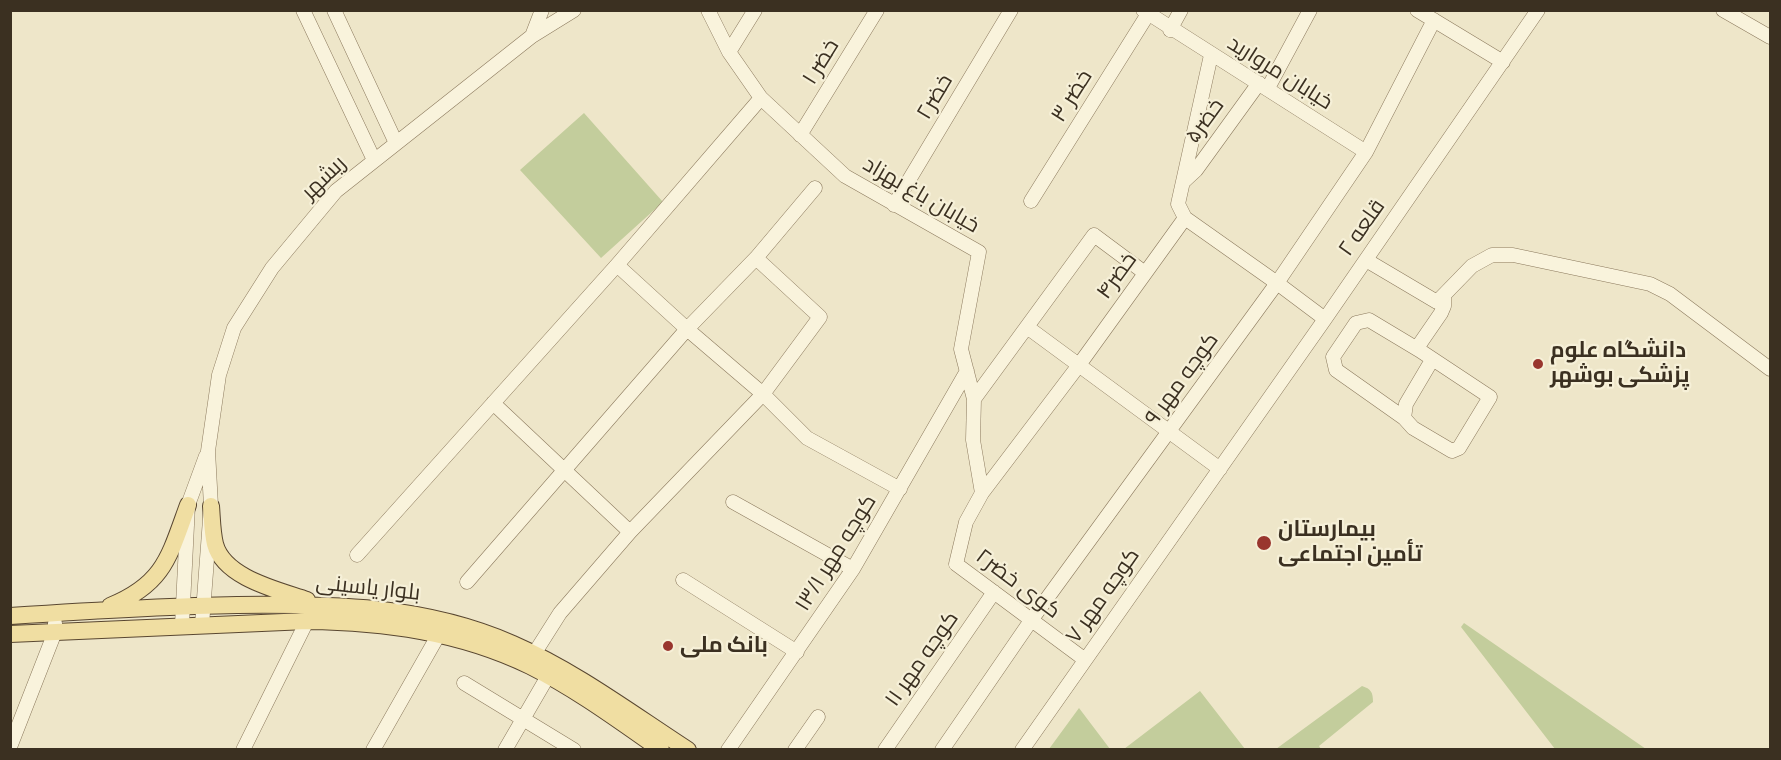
<!DOCTYPE html>
<html>
<head>
<meta charset="utf-8">
<style>
  body { margin:0 }
  #map { position:relative; width:1781px; height:760px; overflow:hidden; background:#eee6c9; font-family:"Zilla Slab",serif }
  canvas { display:block }
  .frame { position:absolute; inset:0; border:12px solid #3b3021; pointer-events:none }
</style>
</head>
<body>
<div id="map">
<canvas width="1781" height="760"></canvas>
<div class="frame"></div>
</div>
<script>
const ctx = document.querySelector('canvas').getContext('2d');
ctx.lineJoin = 'round';
function fillPath(path, color) {
  ctx.fillStyle = color;
  ctx.fill(path, 'evenodd');
}
function stroke(path, color, width, dash) {
  ctx.strokeStyle = color;
  ctx.lineWidth = width;
  ctx.lineCap = dash ? 'butt' : 'round';
  ctx.setLineDash(dash || []);
  ctx.stroke(path);
}
function write(font, color, halo, rows, align = 'center') {
  ctx.font = font + ' "Zilla Slab",Cairo,serif';
  ctx.lineWidth = 4.5;
  ctx.setLineDash([]);
  ctx.textBaseline = 'middle';
  ctx.strokeStyle = halo;
  ctx.fillStyle = color;
  for (const [text, x, y, turn = 0] of rows) {
    ctx.save();
    ctx.translate(x, y);
    ctx.rotate((+turn || 0) * Math.PI / 180);
    ctx.textAlign = isNaN(turn) ? turn : align;
    if (halo) ctx.strokeText(text, 0, 0);
    ctx.fillText(text, 0, 0);
    ctx.restore();
  }
}
const green = new Path2D(`
  M 584,113 L 663,202 L 601,258 L 520,170 Z
  M 1464,623 L 1646,749 L 1555,749 L 1461,627 Z
  M 1362,686 C 1371,689 1373,692 1373,702 L 1319,746 L 1321,749 L 1276,749 Z
  M 1200,691 L 1245,749 L 1124,749 Z
  M 1079,708 L 1110,749 L 1049,749 Z`);
const minor = new Path2D(`
  M 303,10 L 374,160
  M 334,10 L 396,143
  M 708,10 L 729,52 L 761,98 L 845,176 L 979,252 L 961,349 L 974,399 L 973,440 L 982,493 L 966,522 L 956,564 L 1084,659
  M 1143,10 L 1366,152
  M 1417,10 L 1503,62
  M 1723,10 L 1770,37
  M 1170,30 L 1181,10
  M 532,36 L 542,10
  M 729,52 L 755,10
  M 1268,88 L 1310,10
  M 800,135 L 877,10
  M 1183,182 L 1196,170 L 1259,83
  M 1031,201 L 1148,14
  M 894,205 L 1011,10
  M 1185,218 L 1277,283 L 1325,319
  M 1366,260 L 1437,302 L 1472,266 L 1492,255 L 1513,255 L 1650,284 L 1670,294 L 1770,369
  M 617,265 L 687,329 L 763,394 L 807,438 L 900,489
  M 1027,327 L 1220,469
  M 1432,360 L 1406,404 L 1404,418 L 1413,428 L 1452,451 L 1459,448 L 1490,397 L 1419,350 L 1419,345 L 1441,313 L 1444,306 L 1444,297
  M 974,399 L 1094,235 L 1145,273
  M 493,403 L 630,532
  M 1404,418 L 1336,370 L 1333,357 L 1356,323 L 1369,320 L 1419,350
  M 982,493 L 1079,365 L 1185,218 L 1178,204 L 1211,55
  M 733,502 L 853,569
  M 357,555 L 617,265 L 761,98
  M 683,580 L 797,652
  M 467,582 L 687,329 L 756,258 L 815,188
  M 182,625 L 188,505 L 206,456
  M 202,625 L 211,506 L 208,451 L 219,375 L 234,328 L 272,268 L 336,191 L 532,36 L 574,10
  M 534,654 L 560,613 L 630,532 L 763,394 L 820,317 L 756,258
  M 464,683 L 574,750
  M 10,747 L 55,632 L 55,623
  M 243,750 L 307,621
  M 373,750 L 439,634
  M 505,750 L 548,676
  M 728,750 L 853,569 L 967,371
  M 795,750 L 818,717
  M 885,750 L 994,592
  M 942,750 L 1032,619 L 1277,283 L 1366,152 L 1434,20
  M 1022,750 L 1325,319 L 1538,10`);
const major = new Path2D(`
  M 211,506 C 212,518 212,532 215,544 C 224,578 278,590 307,600
  M 110,606 C 164,584 169,557 188,505
  M 10,616 C 86,611 162,606 237,605 C 332,604 425,605 513,644 C 575,671 631,713 688,750
  M 10,634 L 307,621 C 384,622 460,632 530,666 C 576,689 618,720 661,750`);
const markers = [
  [1538,364,6,"#99362e"],
  [1264,543,8,"#99362e"],
  [668,646,6,"#99362e"]
];
const streetNames = [
  ["خضر ۱",821,62,-58],
  ["خیابان مروارید",1280,73,32],
  ["خضر ۳",1072,96,-58],
  ["خضر۲",935,97,-59],
  ["خضر۵",1205,121,-54],
  ["ریشهر",324,178,-44],
  ["خیابان باغ بهزاد",921,195,30],
  ["قلعه ۲",1362,228,-55],
  ["خضر۴",1117,276,-54],
  ["کوچه مهر ۹",1182,379,-54],
  ["کوچه مهر ۱۳/۱",836,553,-58],
  ["کوی خضر۲",1018,584,37],
  ["بلوار یاسینی",368,588,6],
  ["کوچه مهر ۷",1103,596,-55],
  ["کوچه مهر ۱۱",922,659,-55]
];
const poiNames = [
  ["دانشگاه علوم",1550,351],
  ["پزشکی بوشهر",1550,376],
  ["بیمارستان",1278,530],
  ["تأمین اجتماعی",1278,555],
  ["بانک ملی",680,646]
];
fillPath(green, '#c3cd9c');
stroke(minor, '#8b795d', 15);
stroke(major, '#594731', 18);
stroke(minor, '#f9f3dc', 14);
stroke(major, '#f0dea2', 16);
for (const [x, y, r, color] of markers) {
  const dot = new Path2D();
  dot.arc(x, y, r, 0, 2 * Math.PI);
  ctx.fillStyle = color;
  ctx.fill(dot);
  stroke(dot, '#f6f0d8', 2);
}
write('22px', '#3b3021', '#f6f0d8', streetNames);
write('bold 22px', '#3b3021', '#f6f0d8', poiNames, 'left');
</script>
</body>
</html>
